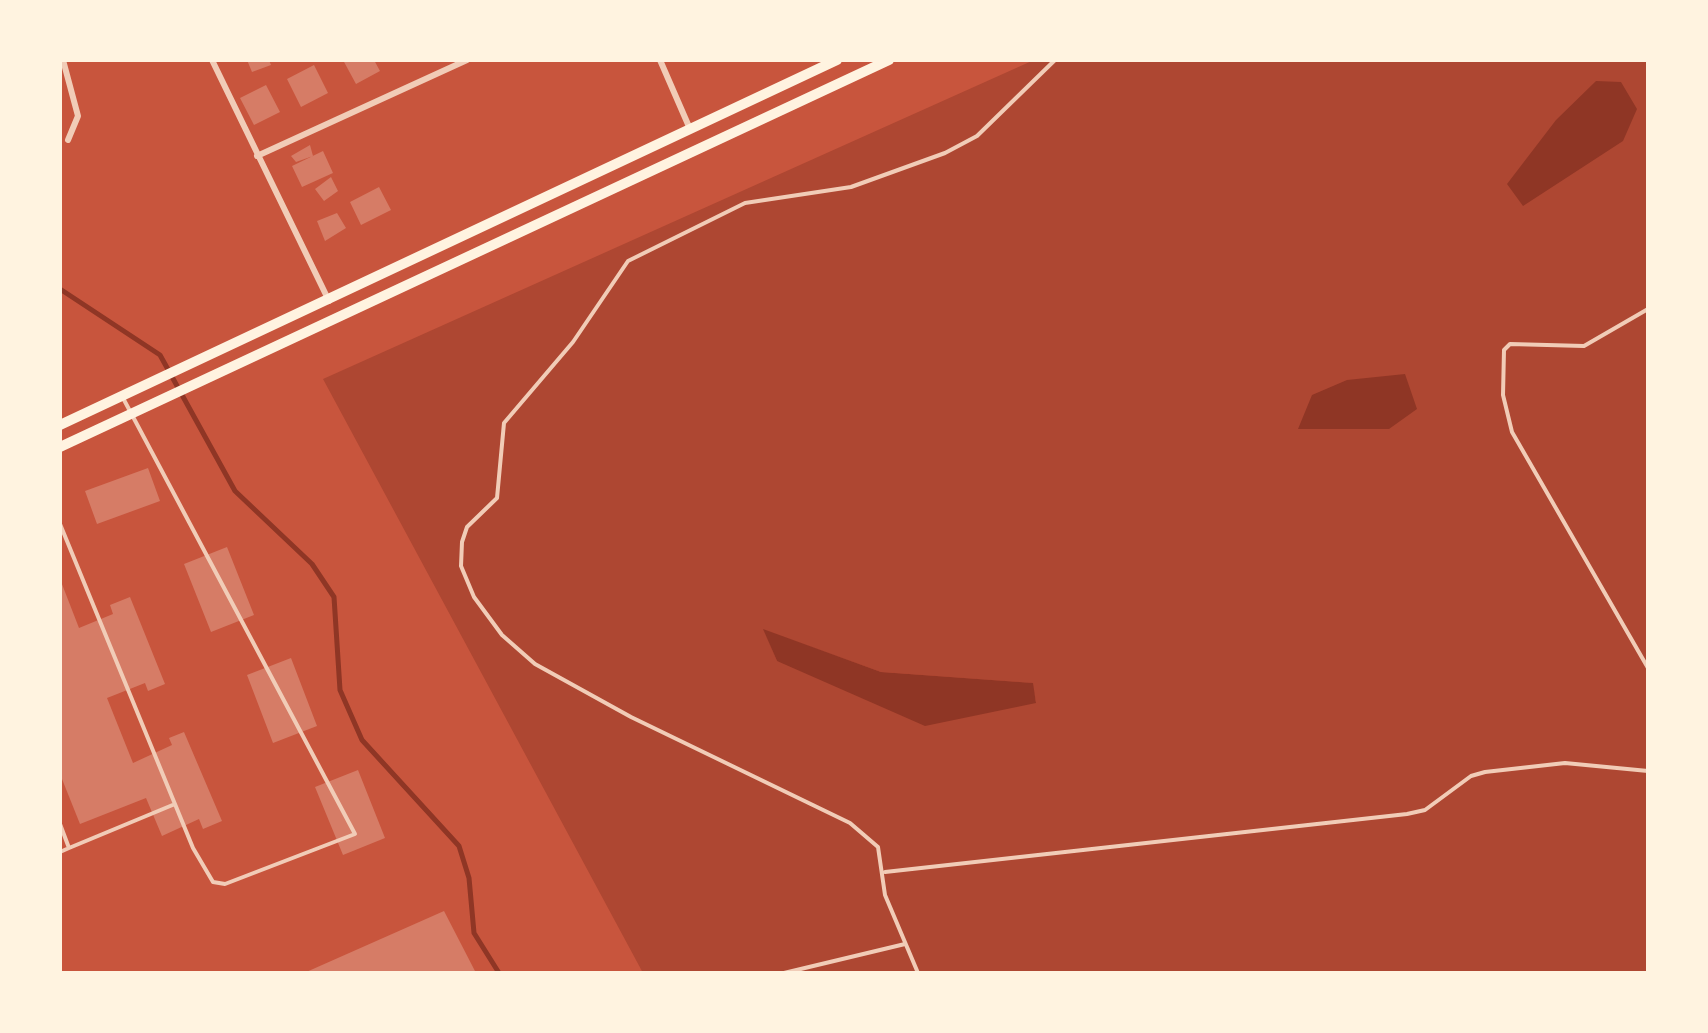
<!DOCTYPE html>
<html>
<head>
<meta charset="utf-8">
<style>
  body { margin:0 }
  #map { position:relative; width:1708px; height:1033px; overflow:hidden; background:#c8553d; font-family:Lato,sans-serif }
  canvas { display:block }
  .frame { position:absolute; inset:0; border:62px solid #fff3e0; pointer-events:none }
</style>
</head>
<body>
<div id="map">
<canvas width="1708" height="1033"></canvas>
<div class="frame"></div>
</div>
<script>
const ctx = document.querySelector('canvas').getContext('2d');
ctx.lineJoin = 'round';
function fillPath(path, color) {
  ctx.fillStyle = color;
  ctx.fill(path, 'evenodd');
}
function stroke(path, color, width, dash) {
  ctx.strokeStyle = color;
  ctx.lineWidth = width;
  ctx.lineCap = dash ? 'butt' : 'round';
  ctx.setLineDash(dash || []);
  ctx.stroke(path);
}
const green = new Path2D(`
  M 1034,60 L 1648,60 L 1648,973 L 643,973 L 323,379 ZM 764,630 L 881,672 L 1032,683 L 1036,702 L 777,661 Z`);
const water = new Path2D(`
  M 1596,81 L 1621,82 L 1637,109 L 1623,141 L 1523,206 L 1507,184 L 1556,120 Z
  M 1405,374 L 1417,409 L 1389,429 L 1298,429 L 1312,395 L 1347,380 Z
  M 763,629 L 881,672 L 1033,683 L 1036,703 L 925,726 L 777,661 Z`);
const stream = new Path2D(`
  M 60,289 L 160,355 L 235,491 L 312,564 L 334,597 L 340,690 L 362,740 L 459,846 L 469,878 L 474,933 L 499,973`);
const building = new Path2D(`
  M 247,60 L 269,60 L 271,65 L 252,72 Z
  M 343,60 L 374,60 L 380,71 L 356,84 Z
  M 314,65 L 328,93 L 301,107 L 287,79 Z
  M 266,85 L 280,112 L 254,125 L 240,98 Z
  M 310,145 L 313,156 L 296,162 L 291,156 Z
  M 323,151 L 333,173 L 302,187 L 292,166 Z
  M 331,177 L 338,191 L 324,201 L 315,189 Z
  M 379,187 L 391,210 L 361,225 L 350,202 Z
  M 337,213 L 346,228 L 325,241 L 317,221 Z
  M 148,468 L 160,501 L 97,524 L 85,491 Z
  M 227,547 L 254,615 L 211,632 L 184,564 Z
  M 60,579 L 79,628 L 113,614 L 110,605 L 130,597 L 165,684 L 148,691 L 145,683 L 107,698 L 133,763 L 172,745 L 169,738 L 184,732 L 222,821 L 203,829 L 199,819 L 162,836 L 146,798 L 80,824 L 60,774 Z
  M 291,658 L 317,726 L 273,743 L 247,675 Z
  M 358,770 L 385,838 L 343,855 L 315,787 Z
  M 444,911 L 476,973 L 304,973 Z`);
const service = new Path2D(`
  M 1648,309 L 1584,346 L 1510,344 L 1504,350 L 1503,395 L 1512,432 L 1648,668
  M 60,524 L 193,848 L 213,882 L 225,884 L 355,834 L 123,398
  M 60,824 L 69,848 L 60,852
  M 69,848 L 175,804
  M 885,872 L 1407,814 L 1425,810 L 1471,776 L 1485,772 L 1565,763 L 1648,771
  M 784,973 L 905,944
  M 918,973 L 885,895 L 878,847 L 850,823 L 631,717 L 535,664 L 502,635 L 474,597 L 461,566 L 462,542 L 467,527 L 497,498 L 504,423 L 573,342 L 628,261 L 745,203 L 851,187 L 945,153 L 977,136 L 1055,60`);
const minor = new Path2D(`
  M 63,60 L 78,116 L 68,140
  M 212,60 L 329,301
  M 660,60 L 690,129
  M 257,156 L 467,60`);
const primary = new Path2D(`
  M 60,425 L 837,60
  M 60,447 L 889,60`);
fillPath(green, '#ae4732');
fillPath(water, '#8f3625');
stroke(stream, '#8f3625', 5);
fillPath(building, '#d67c66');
stroke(service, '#f1ccb7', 4);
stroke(minor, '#f1ccb7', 6);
stroke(primary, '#fff3e0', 10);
</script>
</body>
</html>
